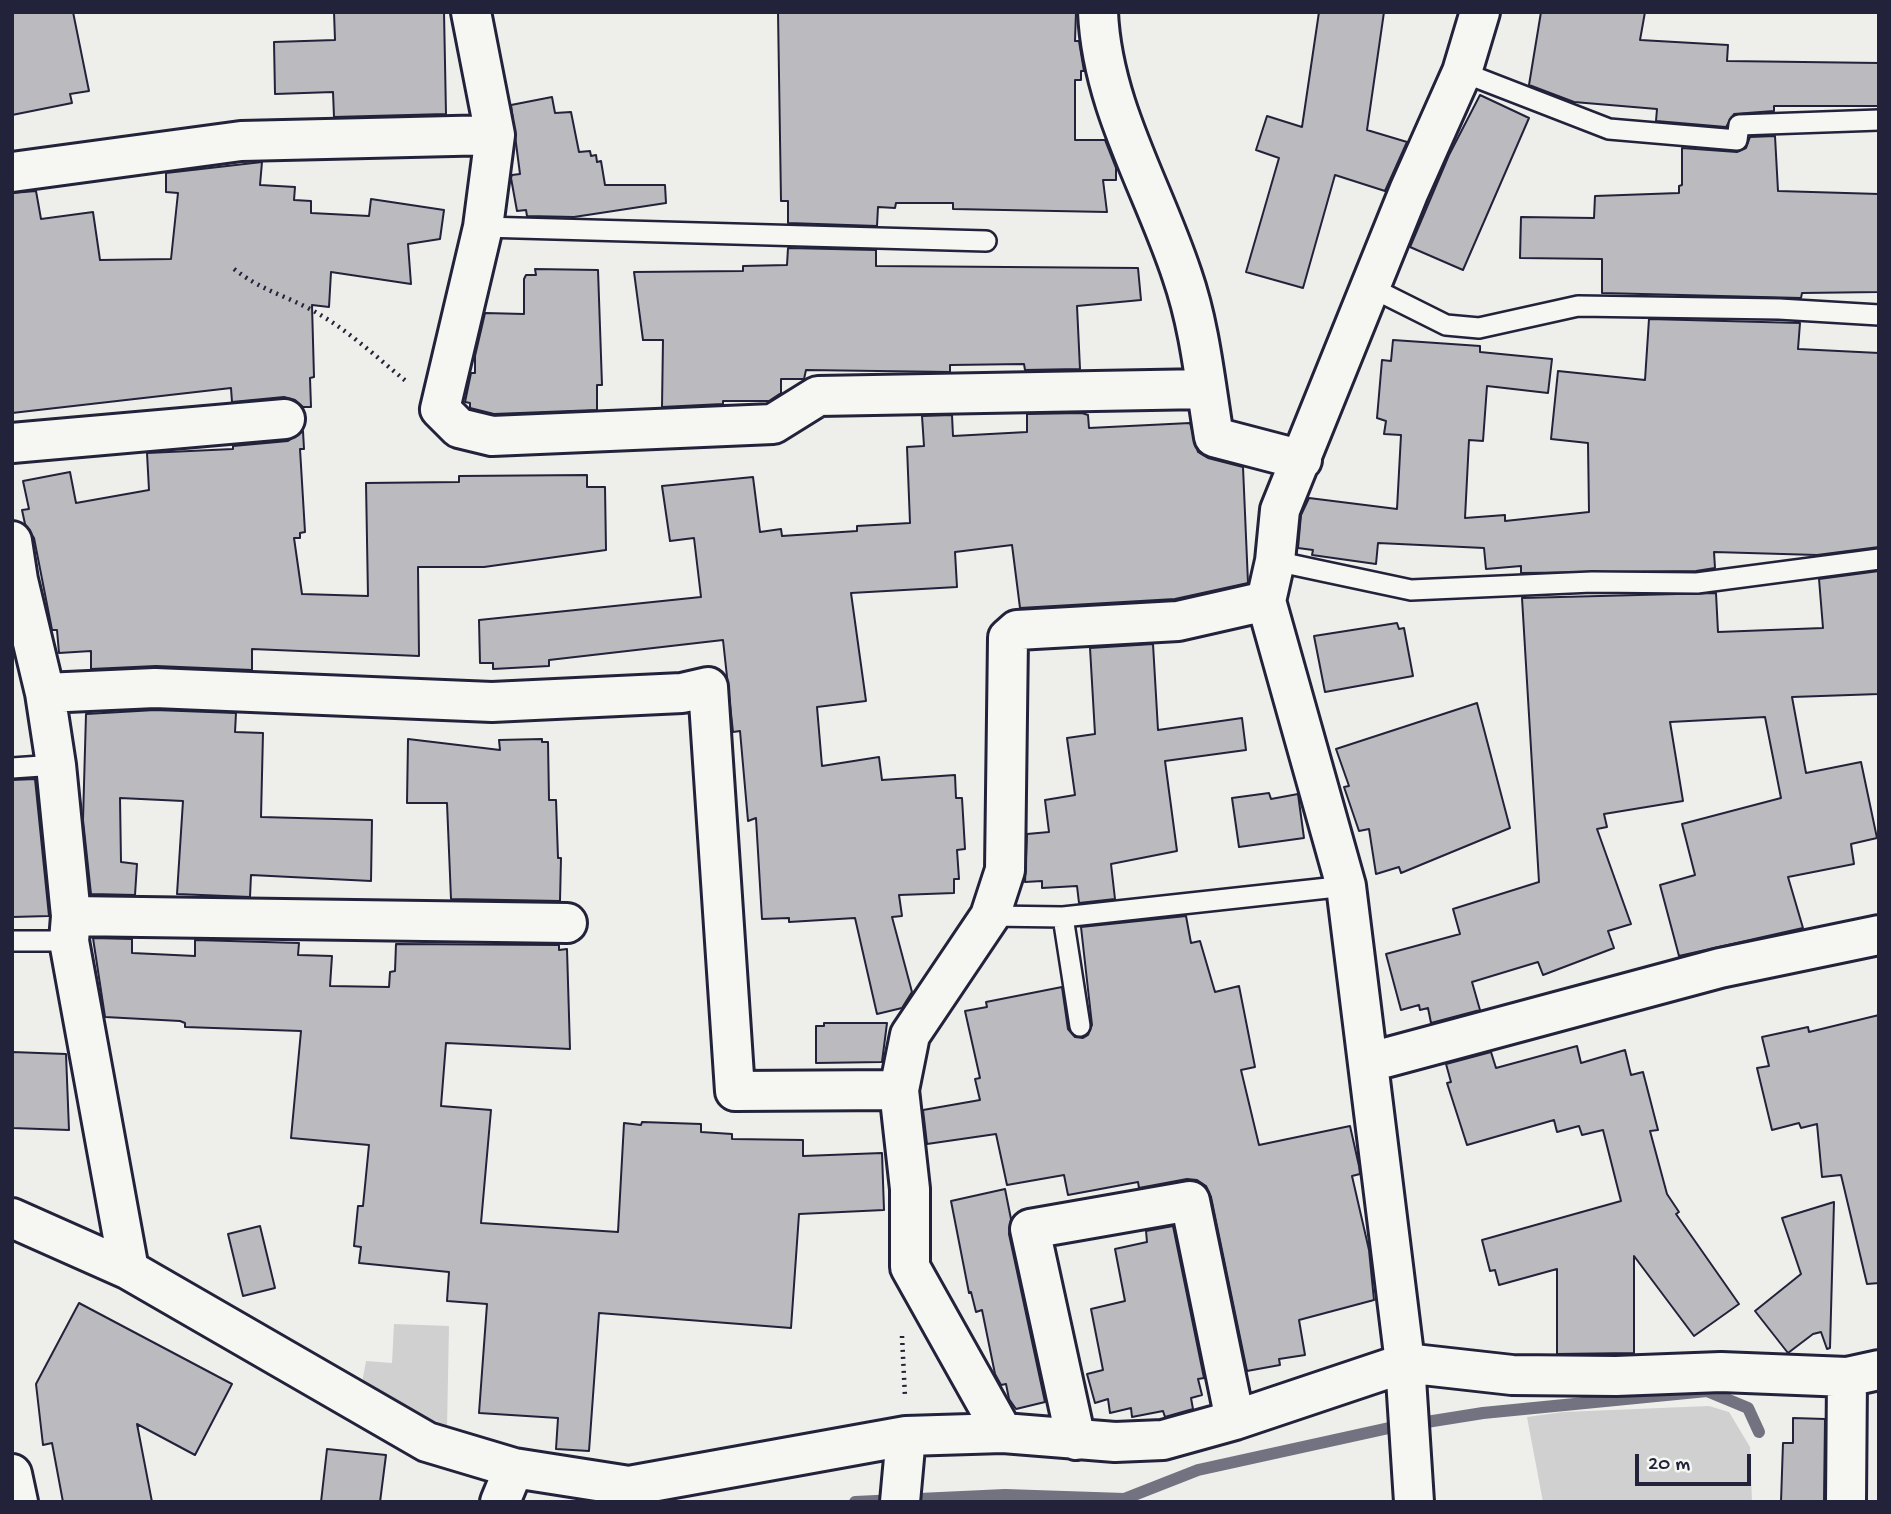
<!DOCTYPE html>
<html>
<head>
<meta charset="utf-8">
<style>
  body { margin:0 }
  #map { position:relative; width:1891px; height:1514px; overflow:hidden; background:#eeeeeb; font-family:"Gochi Hand",sans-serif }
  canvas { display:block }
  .frame { position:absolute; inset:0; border:14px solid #22223b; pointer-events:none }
  .scale { position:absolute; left:1635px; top:1454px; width:116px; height:32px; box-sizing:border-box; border:4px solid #22223b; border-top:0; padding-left:9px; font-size:21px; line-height:24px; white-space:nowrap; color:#22223b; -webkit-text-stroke:5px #f6f6f2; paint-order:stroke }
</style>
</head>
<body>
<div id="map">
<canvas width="1891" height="1514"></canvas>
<div class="frame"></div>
<div class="scale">20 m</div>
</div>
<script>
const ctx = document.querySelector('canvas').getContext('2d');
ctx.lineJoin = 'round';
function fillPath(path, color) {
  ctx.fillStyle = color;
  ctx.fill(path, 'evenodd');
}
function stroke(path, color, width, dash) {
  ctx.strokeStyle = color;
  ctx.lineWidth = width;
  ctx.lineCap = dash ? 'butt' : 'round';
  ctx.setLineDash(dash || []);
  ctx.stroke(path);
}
const green = new Path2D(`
  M 394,1324 L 449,1326 L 447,1429 L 362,1383 L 366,1361 L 392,1363 Z
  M 1709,1406 L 1729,1412 L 1750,1447 L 1752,1502 L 1543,1502 L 1527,1417 L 1563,1412 Z`);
const stream = new Path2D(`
  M 855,1502 L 1005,1495 L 1124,1499 L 1198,1470 L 1389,1428 L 1483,1413 L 1707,1391 L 1748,1408 L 1759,1432`);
const building = new Path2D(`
  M 12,12 L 73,12 L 89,91 L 70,94 L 72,103 L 12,115 Z
  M 334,12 L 444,12 L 446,114 L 334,117 L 333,92 L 275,94 L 274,42 L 335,40 Z
  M 778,12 L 1076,12 L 1075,41 L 1079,41 L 1084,71 L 1081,71 L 1081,80 L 1075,80 L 1075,140 L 1105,140 L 1116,168 L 1116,180 L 1103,180 L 1107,212 L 953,209 L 953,203 L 896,203 L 895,208 L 878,207 L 877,226 L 788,223 L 788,201 L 781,201 Z
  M 1319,12 L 1384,12 L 1367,130 L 1407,142 L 1385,191 L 1335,175 L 1303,288 L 1246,272 L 1279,158 L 1256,150 L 1267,116 L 1302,127 Z
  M 1541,12 L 1645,12 L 1640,40 L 1728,45 L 1727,61 L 1879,63 L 1879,106 L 1774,106 L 1774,111 L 1734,114 L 1726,127 L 1656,121 L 1657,109 L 1574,102 L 1529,85 Z
  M 1480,95 L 1529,118 L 1463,270 L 1410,247 L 1449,155 Z
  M 552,97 L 555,113 L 571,112 L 579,152 L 590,151 L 591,156 L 596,155 L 597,162 L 601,161 L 605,185 L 665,185 L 666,203 L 574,217 L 527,216 L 526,210 L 517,211 L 511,178 L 512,175 L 520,174 L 511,105 Z
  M 1775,136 L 1778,191 L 1879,194 L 1879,292 L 1802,293 L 1801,298 L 1602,293 L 1602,259 L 1520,258 L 1521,217 L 1594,218 L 1595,196 L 1679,193 L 1679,186 L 1682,185 L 1682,148 L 1737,152 L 1746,148 L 1750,137 Z
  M 262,162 L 260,185 L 295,187 L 294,200 L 311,201 L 311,213 L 369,216 L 371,199 L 444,210 L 440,239 L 408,244 L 411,284 L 331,272 L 329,307 L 312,305 L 314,377 L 310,378 L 311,407 L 303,407 L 295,400 L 284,397 L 232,402 L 231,388 L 12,413 L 12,193 L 36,191 L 41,219 L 93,212 L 100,260 L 171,259 L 178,193 L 166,192 L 166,173 Z
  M 788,248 L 876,250 L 876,266 L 1138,268 L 1141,300 L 1077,306 L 1080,369 L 1025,370 L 1024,364 L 950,365 L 950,372 L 806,370 L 804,379 L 781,379 L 781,393 L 769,401 L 723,401 L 723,404 L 662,407 L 663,340 L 643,340 L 634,272 L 743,271 L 743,266 L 787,265 Z
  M 535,269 L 598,270 L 602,385 L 597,385 L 597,410 L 494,414 L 470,408 L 470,403 L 465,402 L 471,373 L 475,373 L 475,356 L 485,313 L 524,314 L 524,279 L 526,275 L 536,275 Z
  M 1649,319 L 1800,323 L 1798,349 L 1879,353 L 1879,547 L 1817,555 L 1714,552 L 1715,568 L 1696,571 L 1521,573 L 1521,566 L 1486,569 L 1484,548 L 1378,543 L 1376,564 L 1312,555 L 1313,550 L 1298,548 L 1301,515 L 1309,498 L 1397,509 L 1401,435 L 1384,434 L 1386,421 L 1377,418 L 1382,360 L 1391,361 L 1393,340 L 1480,346 L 1480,352 L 1552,359 L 1548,393 L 1487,386 L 1483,441 L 1469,440 L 1465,518 L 1505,515 L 1505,521 L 1589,512 L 1588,443 L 1551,439 L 1558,371 L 1645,380 Z
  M 1082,413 L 1088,415 L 1089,428 L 1190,423 L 1198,452 L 1208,458 L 1243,467 L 1248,583 L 1175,599 L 1020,608 L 1012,545 L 955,552 L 957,587 L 851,593 L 866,701 L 817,707 L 822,766 L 879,757 L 882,780 L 955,775 L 956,798 L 962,798 L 965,849 L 957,850 L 959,879 L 954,879 L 954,893 L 899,895 L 902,916 L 892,917 L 912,992 L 902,1008 L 877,1014 L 855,918 L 789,922 L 789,918 L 762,919 L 756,818 L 748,821 L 740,731 L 733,732 L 723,640 L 549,660 L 549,666 L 493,669 L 493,663 L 480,663 L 479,620 L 701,597 L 694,538 L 670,541 L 662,486 L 753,477 L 760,532 L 781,529 L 782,536 L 857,531 L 857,526 L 910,523 L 907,447 L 924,446 L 922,416 L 952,415 L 953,436 L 1027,432 L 1027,414 Z
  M 303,431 L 304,449 L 300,449 L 305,532 L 300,533 L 300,538 L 294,538 L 302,594 L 368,596 L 366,483 L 459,482 L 459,476 L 587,475 L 587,487 L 605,487 L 606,550 L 484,567 L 418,567 L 419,656 L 252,649 L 252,670 L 156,666 L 91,669 L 91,651 L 59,653 L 57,630 L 52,630 L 34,538 L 25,524 L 22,510 L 29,509 L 23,481 L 70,472 L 76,503 L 149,490 L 147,453 L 233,449 L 233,446 L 288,441 Z
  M 1879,571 L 1879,694 L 1792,697 L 1806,773 L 1861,762 L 1877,838 L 1851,844 L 1854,864 L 1788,877 L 1803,928 L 1679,956 L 1660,885 L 1695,875 L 1682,824 L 1781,798 L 1765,717 L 1670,722 L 1683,801 L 1604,814 L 1607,827 L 1597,829 L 1631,924 L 1608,931 L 1614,948 L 1543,975 L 1538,962 L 1472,982 L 1480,1010 L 1431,1023 L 1428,1008 L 1420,1010 L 1419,1005 L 1401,1010 L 1386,954 L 1460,934 L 1453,909 L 1539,882 L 1522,598 L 1716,593 L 1718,632 L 1823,628 L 1819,579 Z
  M 1397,623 L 1399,629 L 1404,628 L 1413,676 L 1325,692 L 1314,636 Z
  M 1153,644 L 1158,730 L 1242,718 L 1246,750 L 1165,761 L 1177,851 L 1111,864 L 1115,899 L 1079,903 L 1077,886 L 1042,888 L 1042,881 L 1025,882 L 1027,834 L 1049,832 L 1045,800 L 1075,795 L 1067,738 L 1095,734 L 1090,648 Z
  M 1477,703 L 1510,828 L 1401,873 L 1399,867 L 1376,874 L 1369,829 L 1359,831 L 1344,787 L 1349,786 L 1336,749 Z
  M 155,710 L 236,713 L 235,732 L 263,733 L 261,817 L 372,820 L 371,881 L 251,875 L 250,897 L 177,894 L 183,801 L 120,798 L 121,862 L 137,864 L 135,895 L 91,894 L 83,820 L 86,714 Z
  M 408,739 L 500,750 L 499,740 L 542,739 L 542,742 L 548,742 L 549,800 L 556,800 L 558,858 L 561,858 L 560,901 L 451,899 L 447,803 L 407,803 Z
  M 35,779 L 49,916 L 12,917 L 12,780 Z
  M 1269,793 L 1271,799 L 1298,794 L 1304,838 L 1239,847 L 1232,798 Z
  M 1186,916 L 1191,943 L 1200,941 L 1215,992 L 1239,986 L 1255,1067 L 1241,1070 L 1259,1145 L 1350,1126 L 1359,1166 L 1360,1174 L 1352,1176 L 1369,1250 L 1374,1300 L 1299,1320 L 1305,1355 L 1279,1359 L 1280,1365 L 1247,1371 L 1211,1197 L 1206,1186 L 1197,1180 L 1187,1179 L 1139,1188 L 1138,1182 L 1068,1195 L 1064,1175 L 1007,1185 L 996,1134 L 927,1144 L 923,1110 L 980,1100 L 975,1079 L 980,1078 L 965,1011 L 987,1007 L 986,1002 L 1062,987 L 1068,1029 L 1075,1037 L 1083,1038 L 1088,1035 L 1092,1025 L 1081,927 Z
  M 93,938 L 132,939 L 132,953 L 195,956 L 195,940 L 299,943 L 298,955 L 332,956 L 330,986 L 389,987 L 390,972 L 395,971 L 396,944 L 559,945 L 559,950 L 567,949 L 570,1049 L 446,1043 L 441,1106 L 491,1110 L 481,1223 L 618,1232 L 624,1123 L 641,1125 L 642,1122 L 701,1124 L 701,1132 L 732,1134 L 732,1139 L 803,1140 L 803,1156 L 882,1153 L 884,1210 L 799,1214 L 791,1328 L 599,1313 L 589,1451 L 556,1449 L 558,1418 L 479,1413 L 487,1304 L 447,1301 L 449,1272 L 359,1263 L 361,1247 L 354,1246 L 358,1206 L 363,1206 L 369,1145 L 291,1138 L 301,1031 L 185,1027 L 185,1023 L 180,1021 L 105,1017 Z
  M 1879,1015 L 1879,1283 L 1867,1284 L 1841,1175 L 1822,1177 L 1817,1124 L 1801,1128 L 1799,1123 L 1772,1130 L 1757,1068 L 1769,1066 L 1762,1037 L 1808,1027 L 1809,1032 Z
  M 824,1023 L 887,1023 L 882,1062 L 816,1063 L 816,1026 L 824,1026 Z
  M 1577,1046 L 1581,1063 L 1625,1050 L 1631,1075 L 1643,1072 L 1658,1130 L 1650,1131 L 1667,1194 L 1679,1212 L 1676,1214 L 1739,1304 L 1694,1336 L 1634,1256 L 1634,1353 L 1557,1354 L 1557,1269 L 1499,1285 L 1495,1270 L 1490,1271 L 1482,1240 L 1621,1201 L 1603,1130 L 1582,1135 L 1579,1126 L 1557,1132 L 1554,1120 L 1467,1145 L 1447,1083 L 1451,1082 L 1446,1064 L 1491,1052 L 1496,1068 Z
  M 12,1052 L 66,1054 L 69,1130 L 12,1128 Z
  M 1005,1189 L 1011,1219 L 1009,1234 L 1045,1402 L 1016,1409 L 1009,1399 L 1006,1384 L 1001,1385 L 995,1374 L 982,1310 L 976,1312 L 971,1292 L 969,1293 L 951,1201 Z
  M 1834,1202 L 1830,1348 L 1827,1349 L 1821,1332 L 1813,1334 L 1788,1353 L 1755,1311 L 1801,1274 L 1782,1218 Z
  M 260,1226 L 275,1288 L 243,1296 L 228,1234 Z
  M 1173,1226 L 1204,1378 L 1198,1379 L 1202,1395 L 1191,1398 L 1193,1409 L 1165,1417 L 1163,1411 L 1132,1417 L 1131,1408 L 1110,1413 L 1108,1399 L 1095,1403 L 1087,1374 L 1103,1370 L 1091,1309 L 1125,1301 L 1115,1249 L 1147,1242 L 1146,1231 Z
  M 79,1303 L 232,1384 L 195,1455 L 137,1424 L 152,1502 L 63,1502 L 52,1443 L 43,1445 L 36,1384 Z
  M 1793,1418 L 1825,1419 L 1824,1502 L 1781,1502 L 1783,1443 L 1793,1443 Z
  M 327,1449 L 386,1455 L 380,1502 L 321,1502 Z`);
const path = new Path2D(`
  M 234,269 C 260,289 278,293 306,307 C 344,326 375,356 407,382
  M 902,1336 L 905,1397`);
const lane = new Path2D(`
  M 1462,72 L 1609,129 L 1737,140 L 1739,125 L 1879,120
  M 483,227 L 986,241
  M 1372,288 L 1446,325 L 1479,328 L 1578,306 L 1779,309 L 1879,315
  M 1275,561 L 1411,590 L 1592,582 L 1697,583 L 1879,559
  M 12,768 L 56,765
  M 990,916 L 1063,917 L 1346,886
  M 1063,917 L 1080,1026
  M 12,941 L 69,941`);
const street = new Path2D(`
  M 471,12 L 495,135 L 483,227 L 440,409 L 459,428 L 492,436 L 773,424 L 818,396 L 1206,389
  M 1098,12 C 1102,106 1153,187 1182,275 C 1200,327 1205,382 1214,437 L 1302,460
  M 12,172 L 241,141 L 495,135
  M 12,443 L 285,419
  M 12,541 L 18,580 L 45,693 L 56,765 L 71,916 L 69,941 L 129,1270
  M 45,693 L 155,688 L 492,702 L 682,693 L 708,687 L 735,1091 L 899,1090
  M 71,916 L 567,923
  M 1370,1062 L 1720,968 L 1879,935
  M 12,1218 L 129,1270 L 427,1442 L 514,1468 L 629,1486 L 906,1436 L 1003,1433 L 1115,1442 L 1163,1440 L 1235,1420 L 1405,1363 L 1512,1375 L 1616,1376 L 1721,1372 L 1847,1377 L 1879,1370
  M 1003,1433 L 910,1267 L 910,1189 L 899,1090 L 910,1035 L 990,916 L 1005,870 L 1008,638 L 1017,630 L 1178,621 L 1266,601
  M 1076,1440 L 1030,1229 L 1190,1201 L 1235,1420
  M 12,1474 L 18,1502
  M 500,1502 L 514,1468
  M 900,1502 L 906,1436
  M 1414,1502 L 1405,1363 L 1346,886 L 1266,601 L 1275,561 L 1280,510 L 1409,191 L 1462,72 L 1480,12
  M 1846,1502 L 1847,1377`);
fillPath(green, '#d0d0d1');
stroke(stream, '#727281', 12);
fillPath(building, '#bbbbbf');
stroke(building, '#22223b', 2);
stroke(lane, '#22223b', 24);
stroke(street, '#22223b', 44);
stroke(path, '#22223b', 4.5, [2, 5]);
stroke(lane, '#f6f6f2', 19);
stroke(street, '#f6f6f2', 38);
</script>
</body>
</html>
